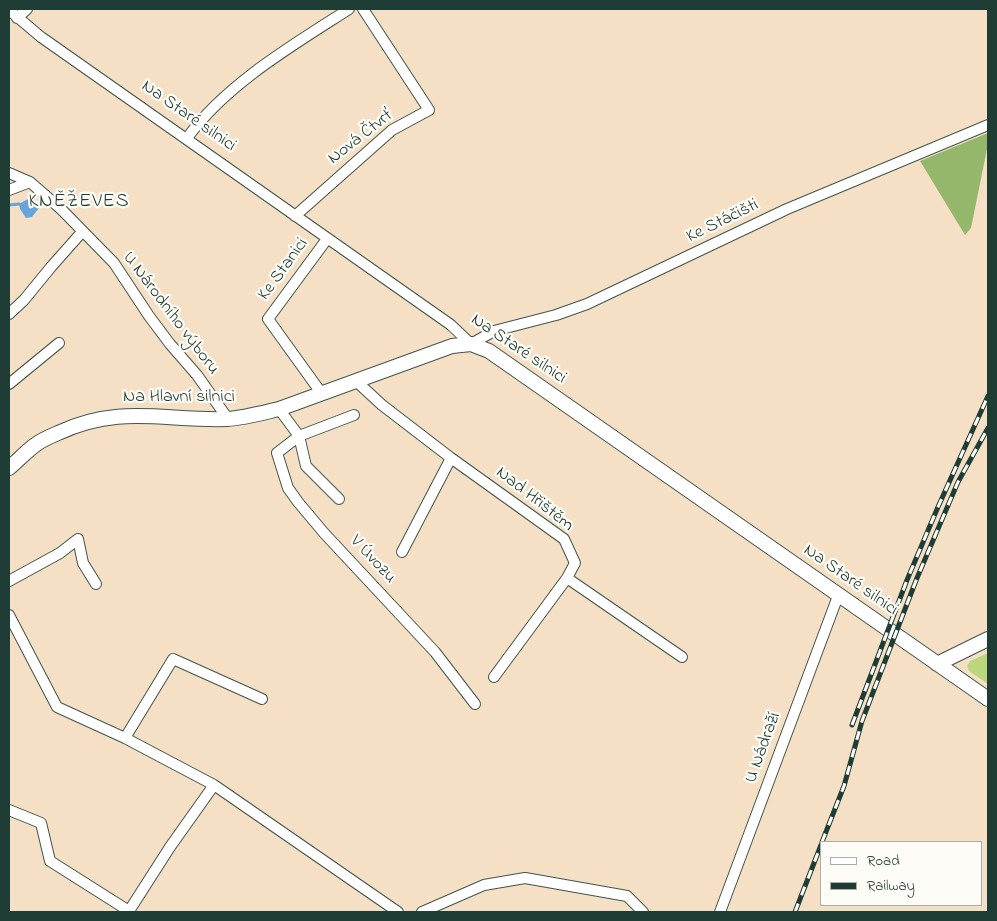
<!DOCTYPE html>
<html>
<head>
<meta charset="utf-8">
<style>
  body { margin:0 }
  #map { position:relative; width:997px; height:921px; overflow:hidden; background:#f5e0c6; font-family:"Indie Flower",sans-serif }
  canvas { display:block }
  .frame { position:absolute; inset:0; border:10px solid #1f3d34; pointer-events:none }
  .legend { position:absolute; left:820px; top:841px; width:162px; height:65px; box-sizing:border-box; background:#fdfcf7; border:1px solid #a4b0a9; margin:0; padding:6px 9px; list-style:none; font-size:15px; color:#1f3d34 }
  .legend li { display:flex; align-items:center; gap:10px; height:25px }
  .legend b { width:25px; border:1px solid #a4b0a9 }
</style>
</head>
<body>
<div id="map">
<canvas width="997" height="921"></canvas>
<div class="frame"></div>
<ul class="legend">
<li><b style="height:6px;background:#fff"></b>Road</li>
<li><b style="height:6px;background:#1f3d34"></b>Railway</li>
</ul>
</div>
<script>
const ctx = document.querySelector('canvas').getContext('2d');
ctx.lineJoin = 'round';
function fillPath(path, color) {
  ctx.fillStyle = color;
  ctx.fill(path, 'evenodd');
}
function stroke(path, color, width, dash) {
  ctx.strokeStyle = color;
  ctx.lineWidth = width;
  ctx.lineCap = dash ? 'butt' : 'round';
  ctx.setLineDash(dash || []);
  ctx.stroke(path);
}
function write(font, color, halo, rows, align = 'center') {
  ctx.font = font + ' "Indie Flower",sans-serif';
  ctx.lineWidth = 4.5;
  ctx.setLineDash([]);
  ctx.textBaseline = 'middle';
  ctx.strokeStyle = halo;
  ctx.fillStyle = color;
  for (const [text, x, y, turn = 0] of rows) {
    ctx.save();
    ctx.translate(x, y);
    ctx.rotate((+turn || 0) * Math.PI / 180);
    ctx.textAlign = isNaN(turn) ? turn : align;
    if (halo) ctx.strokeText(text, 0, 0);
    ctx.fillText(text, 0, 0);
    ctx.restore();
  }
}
const green = new Path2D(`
  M 988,653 L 988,684 L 969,671 L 967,666 L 970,661 Z`);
const forest = new Path2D(`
  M 988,133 L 988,144 L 971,228 L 965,235 L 920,161 Z`);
const water = new Path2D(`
  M 28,199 L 34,200 L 39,208 L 32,217 L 26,218 L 20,209 L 19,204 Z`);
const stream = new Path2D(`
  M 9,205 L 19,204`);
const minor = new Path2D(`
  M 9,10 L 41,37 L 451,325 L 471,344 L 494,331 L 556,315 L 587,304 L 787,209 L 988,125
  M 17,18 L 27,9
  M 187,138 C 226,84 293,45 349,9
  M 9,173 L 30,182
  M 9,190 L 30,182 L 62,210 L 114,263 L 149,316 L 170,344 L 197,375 L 228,419
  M 295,216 L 392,130 L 429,110 L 363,9
  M 9,314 L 24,300 L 51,267 L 82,232
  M 356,381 L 382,405 L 451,458 L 564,539 L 575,563 L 567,578 L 682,657
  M 9,384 L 59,343
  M 322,394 L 268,319 L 327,239
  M 279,409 L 299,436 L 306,466 L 339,499
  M 354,415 L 299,436 L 277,453 L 288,488 L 298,502 L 324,533 L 435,652 L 475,704
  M 402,552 L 451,458
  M 9,581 L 60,553 L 78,539 L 83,563 L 96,584
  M 9,615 L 57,707 L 125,738 L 214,785 L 398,912
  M 494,677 L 567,578
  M 125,738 L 173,659 L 262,699
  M 9,810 L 41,823 L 50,861 L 129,911 L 170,847 L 214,785
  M 422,912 L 484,885 L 525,878 L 627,896 L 643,912
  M 720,912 L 838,596`);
const tertiary = new Path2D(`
  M 9,468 C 19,460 27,450 38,443 C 44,439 51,436 58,433 C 119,404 164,421 227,419 C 244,418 262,413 279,409 L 452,346 L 471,344 L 489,351 L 988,699
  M 937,664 L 988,639`);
const rail = new Path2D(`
  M 852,725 L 907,580 L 938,507 L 988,396
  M 822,842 L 844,786 L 862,721 L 917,578 L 958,482 L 988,428
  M 795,912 L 821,845`);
const streetNames = [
  ["Na Staré silnici",188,117,35],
  ["Nová Čtvrť",361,138,-38],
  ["Ke Stáčišti",723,222,-26],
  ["Ke Stanici",284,270,-54],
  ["U Národního výboru",170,314,53],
  ["Na Staré silnici",518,350,34],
  ["Na Hlavní silnici",179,398],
  ["Nad Hřištěm",534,500,38],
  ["V Úvozu",372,560,47],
  ["Na Staré silnici",850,581,35],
  ["U Nádraží",764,748,-70]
];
const quarterNames = [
  ["KNĚŽEVES",79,203]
];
fillPath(green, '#bbd67c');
fillPath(forest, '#94b76c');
fillPath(water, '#67a4d9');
stroke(stream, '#67a4d9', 3);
stroke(minor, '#3f554a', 12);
stroke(tertiary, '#3f554a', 16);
stroke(minor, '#fff', 10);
stroke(tertiary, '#fff', 14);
stroke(rail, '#1f3d34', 5);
stroke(rail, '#fdfcf7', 3, [9]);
write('18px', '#1f3d34', '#fdfcf7', streetNames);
ctx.letterSpacing = '1px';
write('20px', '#1f3d34', '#fdfcf7', quarterNames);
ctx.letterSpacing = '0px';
</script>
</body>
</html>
